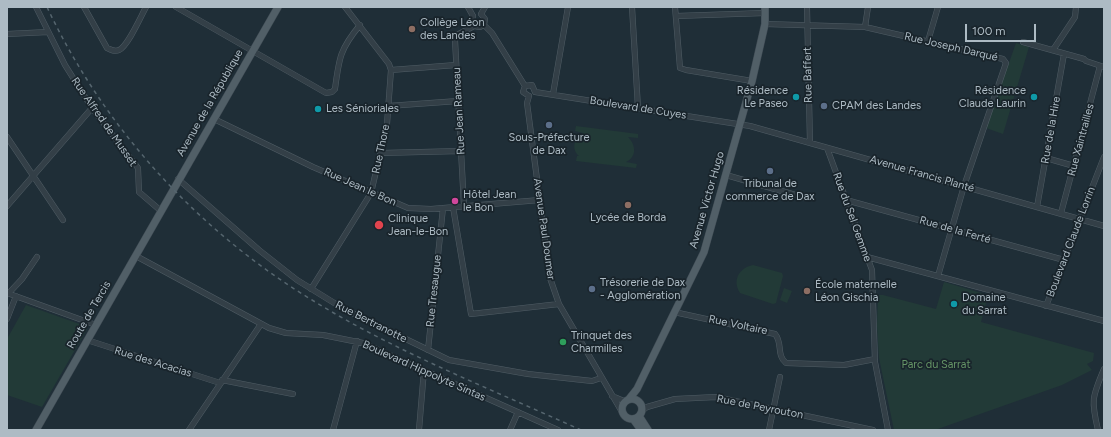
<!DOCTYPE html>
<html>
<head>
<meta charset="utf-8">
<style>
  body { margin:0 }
  #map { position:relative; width:1111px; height:437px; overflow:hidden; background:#1f2e37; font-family:Figtree,sans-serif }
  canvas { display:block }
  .frame { position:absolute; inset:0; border:8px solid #adbbc4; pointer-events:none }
  .scale { position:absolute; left:965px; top:24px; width:71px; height:18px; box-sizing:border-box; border:2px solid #adbbc4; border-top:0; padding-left:5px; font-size:12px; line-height:14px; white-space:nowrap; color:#adbbc4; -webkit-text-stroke:3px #19242b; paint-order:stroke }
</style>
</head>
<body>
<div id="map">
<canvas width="1111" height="437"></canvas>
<div class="frame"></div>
<div class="scale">100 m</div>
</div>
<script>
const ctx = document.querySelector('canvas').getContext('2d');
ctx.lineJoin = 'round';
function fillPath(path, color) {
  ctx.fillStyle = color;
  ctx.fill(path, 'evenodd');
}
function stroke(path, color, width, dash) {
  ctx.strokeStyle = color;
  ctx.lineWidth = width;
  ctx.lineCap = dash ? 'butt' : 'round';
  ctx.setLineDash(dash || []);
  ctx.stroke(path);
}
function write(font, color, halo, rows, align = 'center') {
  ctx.font = font + ' Figtree,sans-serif';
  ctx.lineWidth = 3.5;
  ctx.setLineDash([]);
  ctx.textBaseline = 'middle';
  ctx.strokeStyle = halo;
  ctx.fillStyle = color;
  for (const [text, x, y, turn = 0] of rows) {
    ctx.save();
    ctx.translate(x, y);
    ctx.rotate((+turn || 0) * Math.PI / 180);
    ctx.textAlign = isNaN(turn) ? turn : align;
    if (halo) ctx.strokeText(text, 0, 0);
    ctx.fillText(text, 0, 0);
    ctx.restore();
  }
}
const green = new Path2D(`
  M 1016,43 L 1029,47 L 1003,134 L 986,128 Z
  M 576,126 L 638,134 L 638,138 L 628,137 C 636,145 637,157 626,162 L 637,164 L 636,168 L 576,161 L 577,156 L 579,156 C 571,149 574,138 583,133 L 575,131 Z
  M 753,265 L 782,273 L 783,276 L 776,303 L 773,304 L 740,293 C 732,280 739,268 753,265 Z
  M 944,282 L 988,295 L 981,322 L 1094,353 L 1093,361 L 1087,364 L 1092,370 L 1062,385 L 935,430 L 894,430 L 879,358 L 877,326 L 878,295 L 883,295 L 936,309 Z
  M 784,288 L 792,291 L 787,303 L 780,300 Z
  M 26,305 L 85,326 L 87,329 L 42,407 L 7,395 L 7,339 Z`);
const minor = new Path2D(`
  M 36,7 L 65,65 L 92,108 L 138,168 L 139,192 L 161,211
  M 84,7 L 107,48 C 111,50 115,52 119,50 C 128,46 141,16 146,7
  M 176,7 L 326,93 L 332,92 L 335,89 C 339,58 340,49 360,25
  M 468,7 L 473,16
  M 632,7 L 638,108
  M 675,7 L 680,68 L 686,70 L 752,81
  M 807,7 L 810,143
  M 481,14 L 485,19 L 484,25
  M 481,14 L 485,7
  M 473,16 L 472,22 L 474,26 L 480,27 L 484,25
  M 676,16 L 765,13
  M 765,24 L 865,27 L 1003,59 L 1006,63 L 964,186 L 938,276
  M 484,25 L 492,33 L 525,86
  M 865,27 L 868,7
  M 7,34 L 48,32
  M 928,41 L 938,7
  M 1023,42 L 1084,59 L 1086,61 L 1104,67
  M 1053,50 L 1075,17 L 1076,7
  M 391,70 L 456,65
  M 525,86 L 532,85 L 535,92
  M 525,86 L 523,92 L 529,96
  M 535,92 L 750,126 L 1104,226
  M 553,94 L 568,7
  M 529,96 L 527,103 L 550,278 L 559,304 L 622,412
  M 388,106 L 458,101
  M 214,119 L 313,167 L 408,208 L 431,209 L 540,200
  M 7,137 L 63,220
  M 827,148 L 872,270 L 875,362 L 888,430
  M 381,153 L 461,151
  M 1046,158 L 1074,166
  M 726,175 L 806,198
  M 178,179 L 259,250 L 297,280 L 344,309 L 449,360 L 528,374 L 592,381 L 601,378
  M 846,200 L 1064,260
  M 7,206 L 92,108
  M 464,206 L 455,40 L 457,35 L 474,26
  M 453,207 L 471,314 L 559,304
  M 1037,207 L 1064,54
  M 1061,213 L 1100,66
  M 136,256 L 269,328 L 286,333 L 323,335 L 363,343 L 558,430
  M 867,257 L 1104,321
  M 311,289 L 371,193 L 387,124 L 391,70 L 389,64 L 345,7
  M 7,293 L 96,325
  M 8,294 L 22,279 L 37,257
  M 1046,306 L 1104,157
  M 674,312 L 775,334 C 783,343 776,355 786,363 L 844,365 L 875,359
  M 7,319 L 16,296
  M 87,340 L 220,383
  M 428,350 L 443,208
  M 222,380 L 293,394
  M 612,396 L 624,401
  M 642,411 L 647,407 L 675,399 L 716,397 L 873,430
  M 189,430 L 261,324
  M 333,430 L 357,341
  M 419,430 L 424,370
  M 510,430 L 518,412
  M 769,430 L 780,377
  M 1098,430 C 1091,401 1092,397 1104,369`);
const major = new Path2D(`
  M622 409a10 10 0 1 1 20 0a10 10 0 1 1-20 0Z
  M 629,399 L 637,389 L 704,252 L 752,81 L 765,24 L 765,7
  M 639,416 L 648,430
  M 633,419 L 641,430
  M 36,430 L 278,7`);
const rail = new Path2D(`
  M 47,7 C 104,128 198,231 312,300 C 396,352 491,389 581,430`);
const markers = [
  [412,29,4,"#8d6e63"],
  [796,97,4,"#0f9aa8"],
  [1034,97,4,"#0f9aa8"],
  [824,106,4,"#5c6f8a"],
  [318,109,4,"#0f9aa8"],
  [549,125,4,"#5c6f8a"],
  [770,171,4,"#5c6f8a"],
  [455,201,4,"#d1479c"],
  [628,205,4,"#8d6e63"],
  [379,225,5,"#e0444e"],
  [592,289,4,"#5c6f8a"],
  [807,291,4,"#8d6e63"],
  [954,304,4,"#0f9aa8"],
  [563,342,4,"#2e9e5b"]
];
const poiNames = [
  ["Collège Léon",420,23],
  ["des Landes",420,36],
  ["Résidence",788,91,"right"],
  ["Le Paseo",788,104,"right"],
  ["Résidence",1026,91,"right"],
  ["Claude Laurin",1026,104,"right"],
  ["CPAM des Landes",832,106],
  ["Les Sénioriales",326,109],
  ["Sous-Préfecture",549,138,"center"],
  ["de Dax",549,151,"center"],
  ["Tribunal de",770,184,"center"],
  ["commerce de Dax",770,197,"center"],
  ["Hôtel Jean",463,195],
  ["le Bon",463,208],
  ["Lycée de Borda",628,218,"center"],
  ["Clinique",388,219],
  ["Jean-le-Bon",388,232],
  ["Trésorerie de Dax",600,283],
  ["- Agglomération",600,296],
  ["École maternelle",815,285],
  ["Léon Gischia",815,298],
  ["Domaine",962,298],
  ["du Sarrat",962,311],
  ["Trinquet des",571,336],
  ["Charmilles",571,349]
];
const streetNames = [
  ["Rue Joseph Darqué",951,47,13],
  ["Rue Baffert",808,75,-91],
  ["Avenue de la République",210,103,-60],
  ["Boulevard de Cuyes",638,108,9],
  ["Rue Jean Rameau",459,111,-93],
  ["Rue Alfred de Musset",104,122,55],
  ["Rue de la Hire",1051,130,-80],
  ["Rue Xaintrailles",1081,140,-75],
  ["Rue Thore",381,149,-78],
  ["Avenue Francis Planté",922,174,16],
  ["Rue Jean le Bon",360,187,24],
  ["Avenue Victor Hugo",707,200,-74],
  ["Rue du Sel Gemme",852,217,70],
  ["Avenue Paul Doumer",544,229,82],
  ["Rue de la Ferté",955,230,16],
  ["Boulevard Claude Lorrin",1071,242,-69],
  ["Rue Tresaugue",434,291,-84],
  ["Route de Tercis",89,315,-60],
  ["Rue Bertranotte",371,322,27],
  ["Rue Voltaire",738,325,12],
  ["Rue des Acacias",153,362,17],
  ["Boulevard Hippolyte Sintas",424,371,24],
  ["Rue de Peyrouton",760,407,11]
];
const parkNames = [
  ["Parc du Sarrat",936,365]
];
fillPath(green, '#223a37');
stroke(minor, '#505d65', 6);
stroke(major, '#3f4b54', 8);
stroke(minor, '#333f47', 5);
stroke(major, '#515f67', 7);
stroke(rail, '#55656e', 1.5, [4, 4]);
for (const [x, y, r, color] of markers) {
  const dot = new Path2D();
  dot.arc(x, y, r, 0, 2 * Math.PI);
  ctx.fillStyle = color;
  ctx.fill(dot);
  stroke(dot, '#19242b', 1.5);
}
write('11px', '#adbbc4', '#19242b', poiNames, 'left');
write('11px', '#adbbc4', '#19242b', streetNames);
write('11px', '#659466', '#19242b', parkNames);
</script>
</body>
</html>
